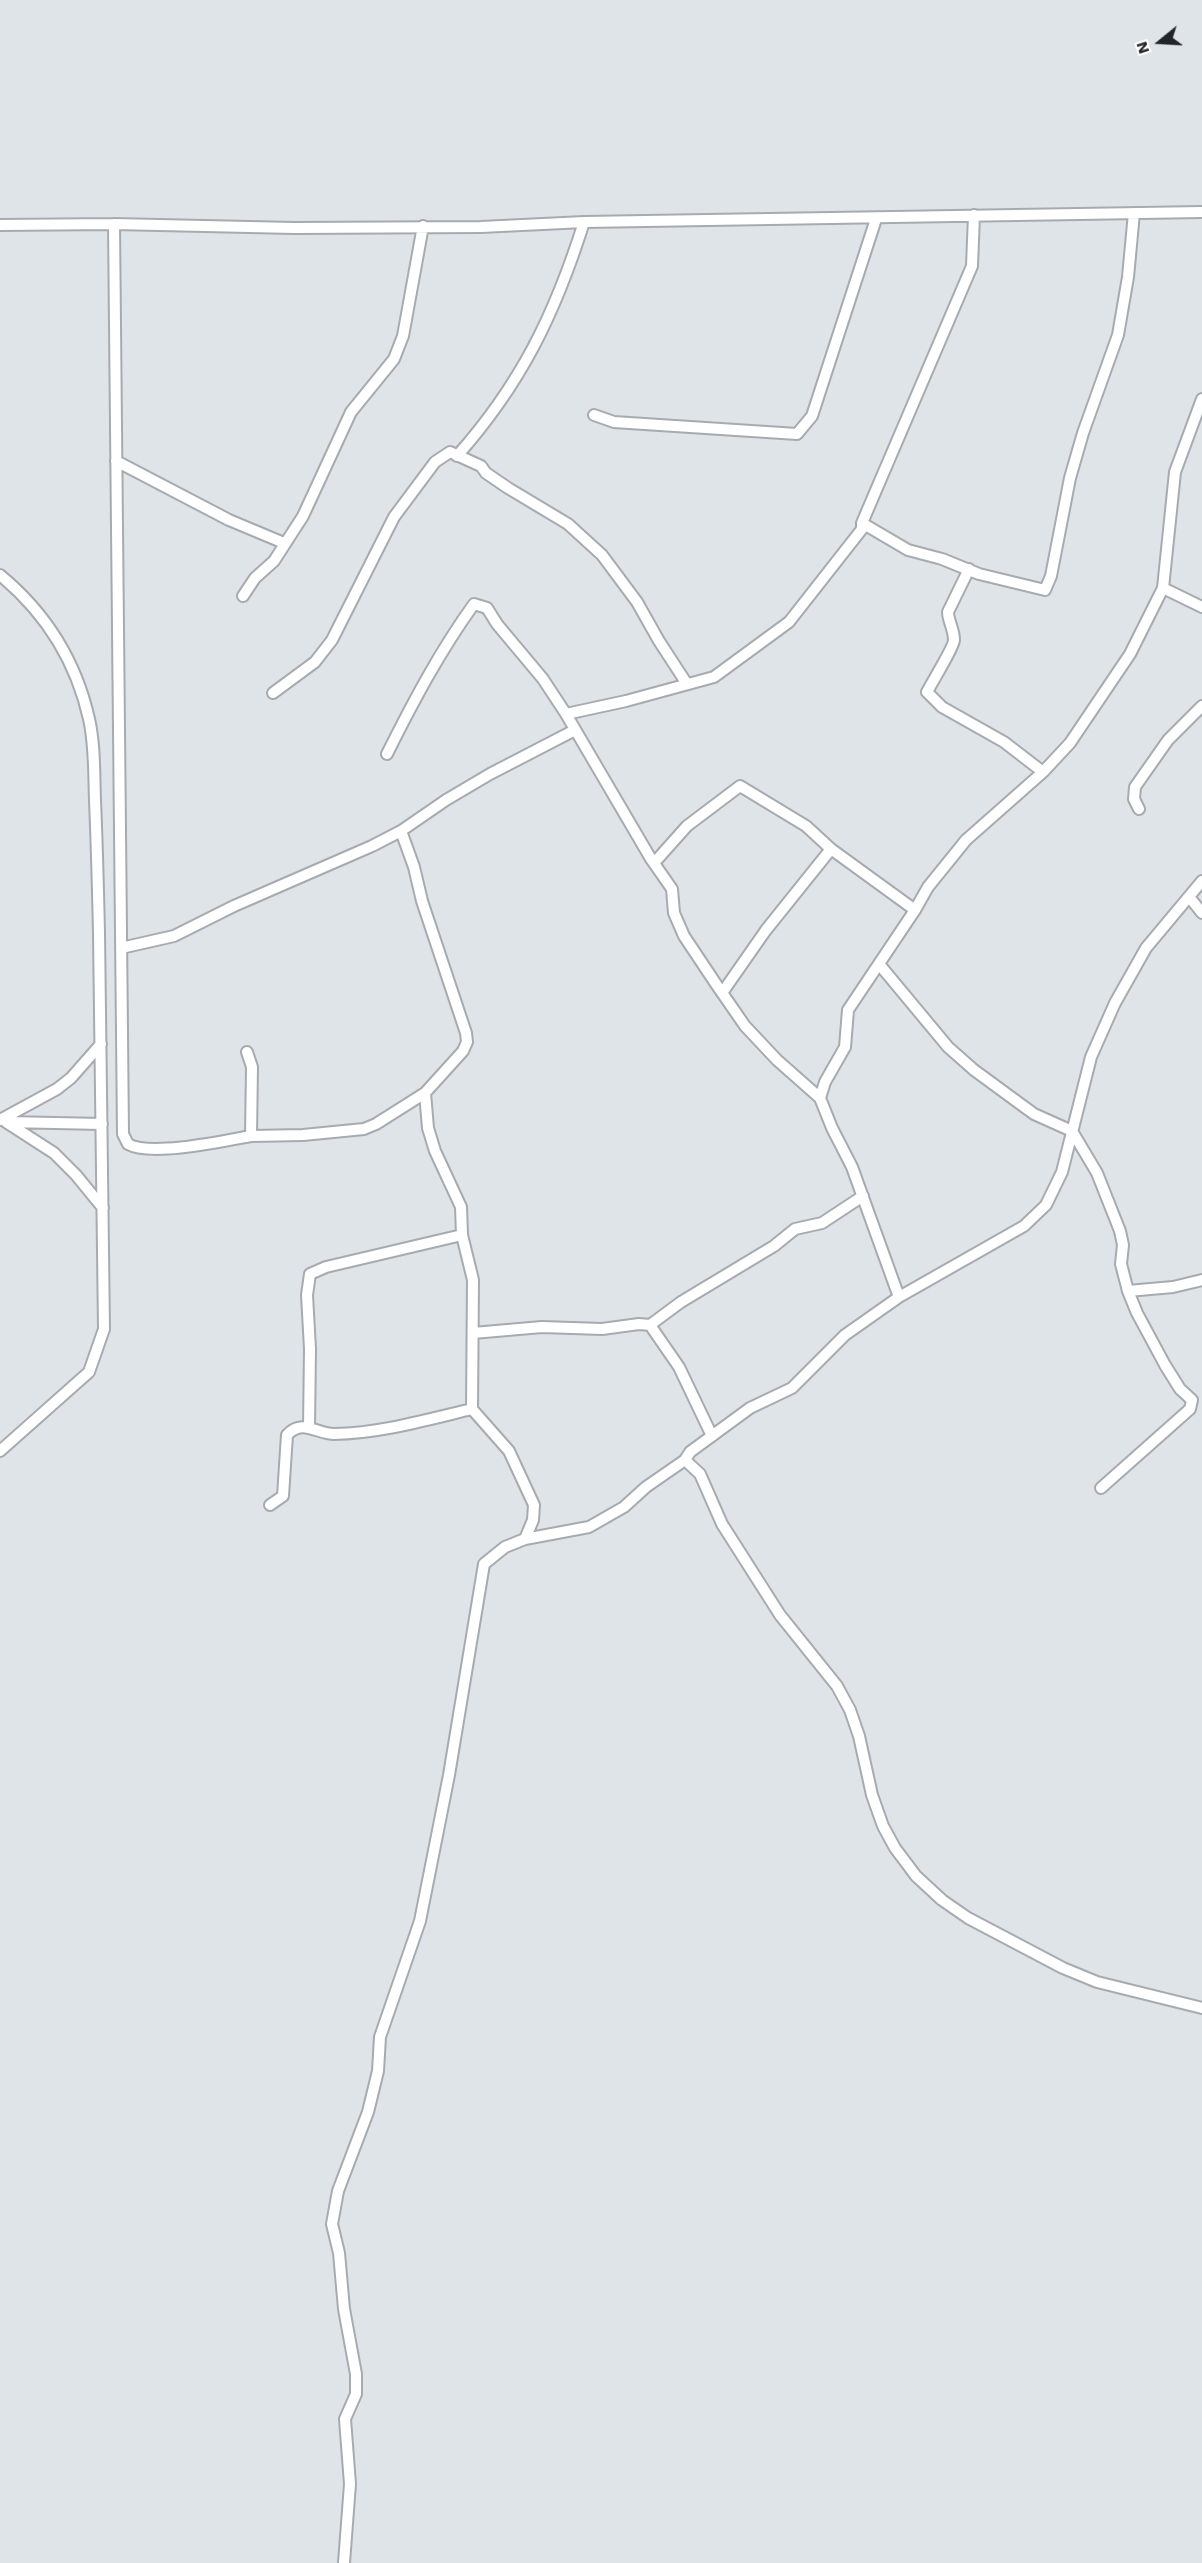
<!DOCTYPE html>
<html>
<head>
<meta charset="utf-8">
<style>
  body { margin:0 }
  #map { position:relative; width:1202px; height:2563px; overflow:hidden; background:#dfe4e9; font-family:"Work Sans",sans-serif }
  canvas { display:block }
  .north { position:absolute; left:1130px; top:12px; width:60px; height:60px; -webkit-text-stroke:4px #fff; paint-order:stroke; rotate:252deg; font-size:16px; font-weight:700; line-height:24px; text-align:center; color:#222426 }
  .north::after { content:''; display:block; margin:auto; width:21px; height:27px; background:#222426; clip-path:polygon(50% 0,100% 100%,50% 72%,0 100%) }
</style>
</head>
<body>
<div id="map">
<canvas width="1202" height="2563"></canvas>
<div class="north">N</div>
</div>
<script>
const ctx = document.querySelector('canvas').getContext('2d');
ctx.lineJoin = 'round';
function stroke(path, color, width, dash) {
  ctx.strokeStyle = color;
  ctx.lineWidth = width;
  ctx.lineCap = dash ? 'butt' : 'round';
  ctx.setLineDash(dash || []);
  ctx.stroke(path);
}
const minor = new Path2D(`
  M 114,224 L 123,1134 L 128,1144 C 150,1157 224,1141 251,1136
  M 0,225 L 114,224 L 294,228 L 481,227 L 584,222 L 1202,212
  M 594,415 L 614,422 L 797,434 L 812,416 L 876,219
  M 457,456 C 521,384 555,314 584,222
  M 116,461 L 229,520 L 284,543
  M 862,523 L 908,550 L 942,559 L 979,574 L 1045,590 L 1051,576 L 1070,478 L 1083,433 L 1118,335 L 1128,277 L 1134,213
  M 969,569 L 948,612 C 948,621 954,629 954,640 C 954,647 932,682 927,692 L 942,707 L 1004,742 L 1043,772
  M 0,575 C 46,613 76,661 89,719 C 95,745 94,774 95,801 C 97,845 98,889 99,933 C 101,1065 103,1197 104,1329 L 89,1372 L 0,1451
  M 1163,588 L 1202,607
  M 243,596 L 255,578 L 274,561 L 303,516 L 351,412 L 394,359 L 403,336 L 423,226
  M 273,693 L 315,662 L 332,640 L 394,517 L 435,462 L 450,452 L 481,466 L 486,473 L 508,488 L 568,524 L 602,555 L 637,602 L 659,641 L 687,684
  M 566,714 L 626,701 L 714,677 L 789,622 L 862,529 L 862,523 L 972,266 L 974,215
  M 387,754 C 413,702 440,651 474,604 L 487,608 L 497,624 L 543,679 L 566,714 L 651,859 L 672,889 L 674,913 L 684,936 L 716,984 L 745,1026 L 777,1060 L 820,1098 L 832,1128 L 852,1167 L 899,1297
  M 1139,809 L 1134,799 L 1135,787 L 1168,740 L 1202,706
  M 654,863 L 687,826 L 740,786 L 806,826 L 831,849 L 915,910
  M 1190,898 L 1202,913
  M 121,948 L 174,936 L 234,906 L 372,846 L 401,831 L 446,800 L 490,774 L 575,730
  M 879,964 L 948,1047 L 974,1070 L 1034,1114 L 1072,1131 L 1097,1173 L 1120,1231 L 1123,1245 L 1121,1264 L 1128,1291 L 1137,1313 L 1165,1365 L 1180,1389 L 1192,1400 L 1190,1409 L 1101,1488
  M 722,993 L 766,930 L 831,849
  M 247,1052 L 252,1067 L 251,1136 L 303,1135 L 364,1129 L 376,1124 L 425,1093 L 463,1051 L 467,1042 L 466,1033 L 422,901 L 414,867 L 401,831
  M 425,1093 L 428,1128 L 435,1151 L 461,1207 L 462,1235 L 473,1280 L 472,1409 L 509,1451 L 534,1505 L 533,1520 L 525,1539
  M 820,1098 L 825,1082 L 845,1047 L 848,1010 L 915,910 L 928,887 L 966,840 L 1043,772 L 1070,743 L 1130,654 L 1163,588 L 1175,472 L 1202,399
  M 0,1120 L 57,1089 L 71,1078 L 101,1044
  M 6,1122 L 54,1153 L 76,1175 L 103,1208
  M 7,1122 L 102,1124
  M 1128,1291 L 1173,1287 L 1202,1280
  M 650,1325 L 681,1302 L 774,1246 L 795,1229 L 822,1223 L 863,1196
  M 473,1333 L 542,1327 L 602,1329 L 639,1324 L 650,1325 L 679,1367 L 712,1436
  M 309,1427 L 310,1349 L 307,1295 L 310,1274 L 326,1267 L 462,1235
  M 685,1460 L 700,1474 L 722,1524 L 780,1615 L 837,1686 L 850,1710 L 859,1736 L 872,1795 L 883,1826 L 895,1848 L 916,1876 L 942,1900 L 968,1918 L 1063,1968 L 1097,1982 L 1202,2008
  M 270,1505 L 283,1496 L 287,1435 C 302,1418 317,1434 334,1434 C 381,1433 426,1420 472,1409
  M 344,2563 L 350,2484 L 345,2419 L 356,2394 L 356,2374 L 344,2309 L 339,2253 L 332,2224 L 338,2191 L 368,2112 L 378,2071 L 380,2037 L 420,1921 L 449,1775 L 484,1564 L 505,1547 L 525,1539 L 589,1527 L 624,1507 L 646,1487 L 685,1460 L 690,1452 L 750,1408 L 792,1388 L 845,1335 L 899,1297 L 1024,1226 L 1046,1205 L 1062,1172 L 1091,1057 L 1115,1003 L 1146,948 L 1202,881`);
stroke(minor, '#a7abb0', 14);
stroke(minor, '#fff', 10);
</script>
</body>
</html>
